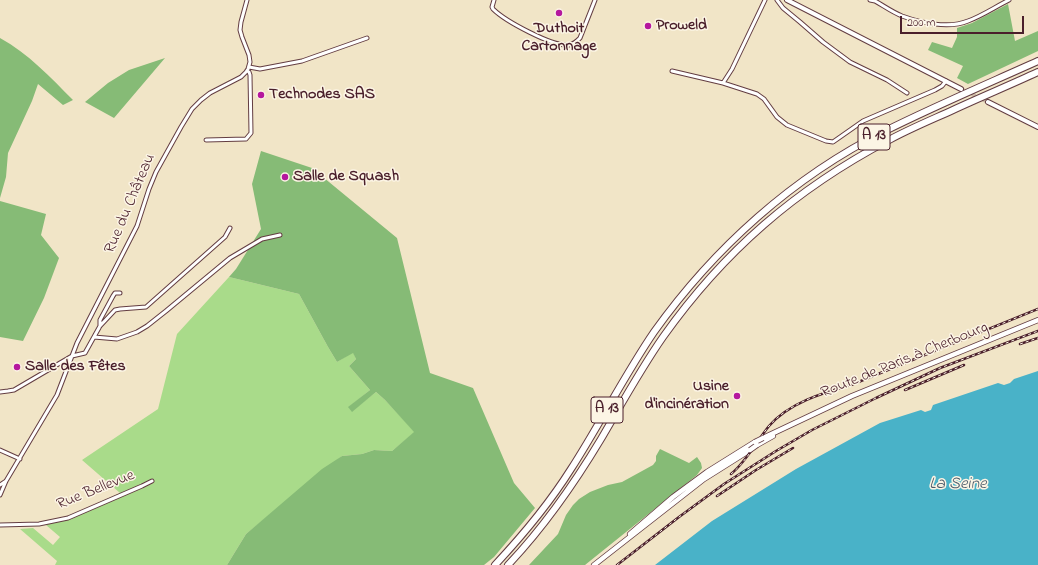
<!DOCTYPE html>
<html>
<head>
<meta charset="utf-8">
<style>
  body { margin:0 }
  #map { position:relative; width:1038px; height:565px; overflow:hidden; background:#f1e5c7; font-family:"Indie Flower",sans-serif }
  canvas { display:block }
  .scale { position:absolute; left:900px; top:16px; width:124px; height:18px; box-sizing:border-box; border:2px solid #4a1f2b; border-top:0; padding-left:5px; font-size:12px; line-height:14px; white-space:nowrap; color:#4a1f2b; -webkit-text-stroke:3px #fcf5e5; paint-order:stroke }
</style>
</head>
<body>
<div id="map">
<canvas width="1038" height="565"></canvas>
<div class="scale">200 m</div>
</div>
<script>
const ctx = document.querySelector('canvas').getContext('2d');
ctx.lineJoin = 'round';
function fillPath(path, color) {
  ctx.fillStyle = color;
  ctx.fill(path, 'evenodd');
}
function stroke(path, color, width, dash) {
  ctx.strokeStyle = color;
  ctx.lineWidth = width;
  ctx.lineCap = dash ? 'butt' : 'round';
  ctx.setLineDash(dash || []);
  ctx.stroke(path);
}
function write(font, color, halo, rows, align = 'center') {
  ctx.font = font + ' "Indie Flower",sans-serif';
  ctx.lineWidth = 3;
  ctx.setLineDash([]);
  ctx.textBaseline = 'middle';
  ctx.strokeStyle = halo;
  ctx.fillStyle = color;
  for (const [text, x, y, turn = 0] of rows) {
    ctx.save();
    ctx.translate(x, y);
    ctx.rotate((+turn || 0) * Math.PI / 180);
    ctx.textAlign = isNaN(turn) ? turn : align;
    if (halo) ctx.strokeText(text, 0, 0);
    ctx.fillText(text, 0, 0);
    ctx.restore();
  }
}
const green = new Path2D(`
  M 229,277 L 299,294 L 328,347 L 337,362 L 353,352 L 356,359 L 349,366 L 370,390 L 349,407 L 352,411 L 376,392 L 385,400 L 415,432 L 392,451 L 374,450 L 362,454 L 342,456 L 246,534 L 227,565 L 55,565 L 57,561 L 20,529 L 33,528 L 53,545 L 60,537 L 46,525 L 46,522 L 65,517 L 78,512 L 120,493 L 82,460 L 158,409 L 177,334 Z`);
const forest = new Path2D(`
  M 1008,4 L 1015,41 L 1038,31 L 1038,51 L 968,84 L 957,78 L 963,66 L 928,50 L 932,42 L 952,48 L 957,37 L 957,28 L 972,23 Z
  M 0,38 C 29,54 50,77 73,100 L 63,105 L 38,84 L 32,101 L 8,153 L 6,177 L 0,198 Z
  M 165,58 L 114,118 L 85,102 L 108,83 L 129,70 Z
  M 261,151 L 312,168 L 397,238 L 430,373 L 473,388 L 514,483 L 535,508 L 494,557 L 484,565 L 227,565 L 246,534 L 322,469 L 342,456 L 362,454 L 374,450 L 392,451 L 414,432 L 385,400 L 376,392 L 352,412 L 348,407 L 370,390 L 349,366 L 356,359 L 353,353 L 337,362 L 328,347 L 299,294 L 229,277 L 236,269 L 261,229 L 252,184 Z
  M 0,201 L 46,214 L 41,235 L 59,258 L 44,298 L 23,341 L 0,337 Z
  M 660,449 L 689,463 L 697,457 L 701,463 L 702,468 L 697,475 L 585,565 L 529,565 L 558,534 L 566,515 L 573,505 L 579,499 L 590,492 L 608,485 L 622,482 L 653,465 L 656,461 L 656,456 Z`);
const water = new Path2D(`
  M 1038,371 L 1038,565 L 655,565 L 712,521 L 796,469 L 880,423 L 921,410 L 925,412 L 931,410 L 933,405 L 998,383 L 1004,385 L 1010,383 L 1014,379 Z`);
const tertiaryTunnel = new Path2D(`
  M 961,89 L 988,102`);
const minor = new Path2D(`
  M 494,0 L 492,7 L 493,9 C 505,21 553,47 569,45 C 574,44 576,42 580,38 L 595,0
  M 777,0 L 783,8 L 800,22 L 823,42 L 850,62 L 887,80 L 907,93
  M 870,0 L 875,1 C 884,6 892,12 902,16 C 921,23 949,29 968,21 C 982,16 995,7 1009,0
  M 249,67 L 260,69 L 302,61 L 367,38
  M 672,71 L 723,83 L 757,94 L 764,99 L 777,117 L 787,125 L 826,141 L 833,142 L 863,121 L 935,90 L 942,86 L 946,81
  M 723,83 L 732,69 L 765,0
  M 206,140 L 246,139 L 251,133 L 250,75 L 249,72 L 247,71
  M 100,326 L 100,320 L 113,296 L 115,293 L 120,293
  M 94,337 L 117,339 L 137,332 L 147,326 L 166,311 L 230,258 L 262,239 L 280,235
  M 0,392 L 8,391 L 14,390 L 72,356 L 85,353 L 100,326 L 115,310 L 120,309 L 146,307 L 225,237 L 230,228
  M 0,450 L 20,459
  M 0,485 L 6,481
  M 0,495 L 6,481 L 57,395 L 77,343 L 137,226 L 149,189 L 156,172 L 181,127 L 192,109 L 201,100 L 210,93 L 241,77 L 246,72 L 248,69 L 250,62 L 249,55 L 242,37 L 240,30 L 241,22 L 247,0
  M 0,525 L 39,524 L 68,518 L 142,486 L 152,481`);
const tertiary = new Path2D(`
  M 787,0 L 961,89
  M 988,102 L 1038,127`);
const secondary = new Path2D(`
  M 763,438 L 852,396 L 1038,320
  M 757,445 L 773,436
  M 630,534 L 673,497 L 707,472 L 755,442
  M 594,565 L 704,479 L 750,450`);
const motorway = new Path2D(`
  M 495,565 C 523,535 549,504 571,469 C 600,424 624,376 654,332 C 714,248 793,177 885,131 C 935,106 987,84 1038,61
  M 508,565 C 544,527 574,484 601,439 C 621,405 640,370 663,337 C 724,251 796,189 889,140 C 909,129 931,120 953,110 C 981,97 1010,85 1038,72`);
const rail = new Path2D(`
  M 1020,344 L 1038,338
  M 905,390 L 964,365
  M 731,474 C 747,461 756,442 769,426 C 789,403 822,393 851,385 L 1038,309
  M 717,496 L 756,470 L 793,448
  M 617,565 L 679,517 L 724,484 L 776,451 L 812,430 L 876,398 L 940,368 L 1038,331`);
const secondaryBridge = new Path2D(`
  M 755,442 L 763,438
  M 750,450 L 757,445`);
const markers = [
  [559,13,4,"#b5179e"],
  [648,26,4,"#b5179e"],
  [261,95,4,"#b5179e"],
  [285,177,4,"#b5179e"],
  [17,367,4,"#b5179e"],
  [737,396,4,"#b5179e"]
];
const shields = [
  [874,137,32],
  [607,410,32]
];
const shieldNames = [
  ["A 13",874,137],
  ["A 13",607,410]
];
const poiNames = [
  ["Proweld",656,26],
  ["Duthoit",559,29,"center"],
  ["Cartonnage",559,47,"center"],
  ["Technodes SAS",269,95],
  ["Salle de Squash",293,177],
  ["Salle des Fêtes",25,367],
  ["Usine",729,387,"right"],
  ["d'incinération",729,405,"right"]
];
const streetNames = [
  ["Rue du Château",131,204,-67],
  ["Route de Paris à Cherbourg",905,361,-22],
  ["Rue Bellevue",96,491,-22]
];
const waterNames = [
  ["La Seine",958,485]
];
fillPath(green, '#a9db8a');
fillPath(forest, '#86bb76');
fillPath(water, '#49b2c8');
stroke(tertiaryTunnel, '#d0bda8', 4, [4, 2]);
stroke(minor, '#633d42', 5);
stroke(tertiary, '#633d42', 6);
stroke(secondary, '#633d42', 6);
stroke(motorway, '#633d42', 8);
stroke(minor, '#fff', 3);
stroke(tertiary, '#fff', 4);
stroke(secondary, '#fff', 4.5);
stroke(motorway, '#fff', 6);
stroke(rail, '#4a1f2b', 2.5);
stroke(rail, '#fcf5e5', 1, [3]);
stroke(secondaryBridge, '#633d42', 6, []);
stroke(secondaryBridge, '#fff', 4.5);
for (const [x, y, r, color] of markers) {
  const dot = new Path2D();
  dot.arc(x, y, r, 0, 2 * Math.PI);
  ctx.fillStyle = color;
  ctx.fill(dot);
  stroke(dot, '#fcf5e5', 1.5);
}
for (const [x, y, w] of shields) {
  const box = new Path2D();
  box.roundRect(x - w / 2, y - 13, w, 26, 3);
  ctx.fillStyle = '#fcf5e5';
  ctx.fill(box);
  stroke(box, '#4a1f2b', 1);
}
write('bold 15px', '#4a1f2b', null, shieldNames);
write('bold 16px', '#4a1f2b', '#fcf5e5', poiNames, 'left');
write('16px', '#4a1f2b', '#fcf5e5', streetNames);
write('italic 17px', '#4a5a6a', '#fcf5e5', waterNames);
</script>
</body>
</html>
